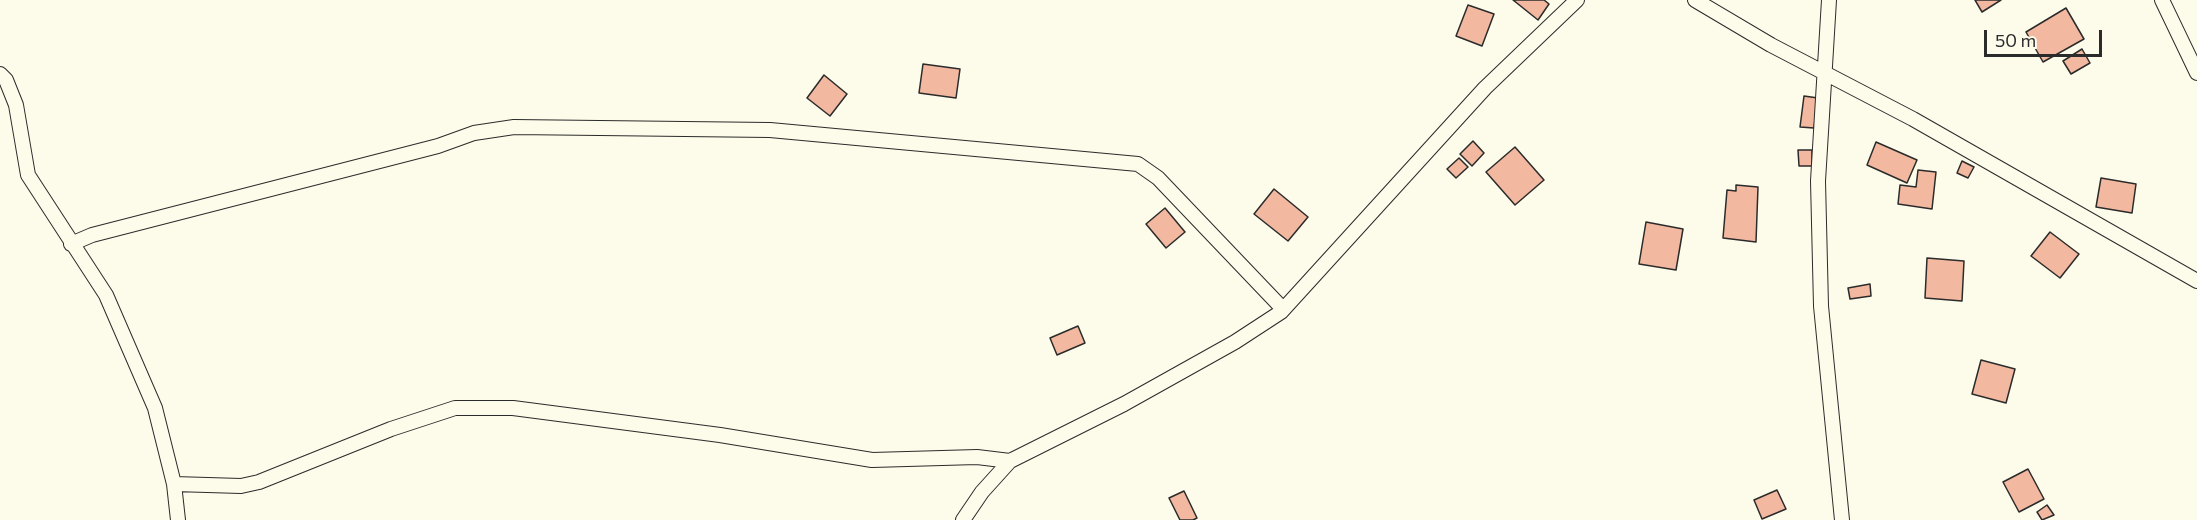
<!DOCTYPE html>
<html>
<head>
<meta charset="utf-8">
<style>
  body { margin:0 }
  #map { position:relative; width:2197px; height:520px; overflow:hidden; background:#fdfbea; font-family:Commissioner,sans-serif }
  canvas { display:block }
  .scale { position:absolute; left:1984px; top:30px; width:118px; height:27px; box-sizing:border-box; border:3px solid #2b2b2b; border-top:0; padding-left:8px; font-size:18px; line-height:21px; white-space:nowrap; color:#2b2b2b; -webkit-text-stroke:4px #fdfbea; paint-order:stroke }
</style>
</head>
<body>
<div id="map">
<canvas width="2197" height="520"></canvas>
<div class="scale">50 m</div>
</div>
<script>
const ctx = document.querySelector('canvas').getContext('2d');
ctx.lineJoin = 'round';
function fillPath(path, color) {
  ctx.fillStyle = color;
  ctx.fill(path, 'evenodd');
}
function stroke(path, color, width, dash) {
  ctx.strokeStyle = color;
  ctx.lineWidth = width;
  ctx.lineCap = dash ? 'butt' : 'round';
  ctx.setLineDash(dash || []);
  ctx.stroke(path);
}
const building = new Path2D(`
  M 1513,0 L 1544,0 L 1549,4 L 1538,20 Z
  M 1975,0 L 2001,0 L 1982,12 Z
  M 1468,5 L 1494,14 L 1482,46 L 1456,36 Z
  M 2066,8 L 2084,39 L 2043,62 L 2026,32 Z
  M 2082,49 L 2090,63 L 2071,74 L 2063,61 Z
  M 923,64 L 960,69 L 956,98 L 919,93 Z
  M 824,75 L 847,94 L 830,116 L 807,98 Z
  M 1804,96 L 1818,98 L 1814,128 L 1800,127 Z
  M 1473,141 L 1484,153 L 1472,166 L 1460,154 Z
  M 1876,142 L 1917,160 L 1907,183 L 1867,165 Z
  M 1515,147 L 1544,180 L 1515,205 L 1486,172 Z
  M 1798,150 L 1812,150 L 1812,166 L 1799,166 Z
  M 1459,158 L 1468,167 L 1456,178 L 1447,169 Z
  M 1962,161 L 1974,167 L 1968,178 L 1957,173 Z
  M 1918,170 L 1936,172 L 1932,209 L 1898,204 L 1900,185 L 1916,187 Z
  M 2101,178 L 2136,184 L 2132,213 L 2096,207 Z
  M 1736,185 L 1758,187 L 1756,242 L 1723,238 L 1727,190 L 1736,191 Z
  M 1274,189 L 1308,217 L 1288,241 L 1254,214 Z
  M 1165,208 L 1185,232 L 1166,248 L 1146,224 Z
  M 1646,222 L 1683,229 L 1676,270 L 1639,264 Z
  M 2050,232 L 2079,254 L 2060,278 L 2031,256 Z
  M 1927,258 L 1964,261 L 1962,301 L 1925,298 Z
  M 1870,284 L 1871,296 L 1850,299 L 1848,288 Z
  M 1078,326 L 1085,343 L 1057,355 L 1050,338 Z
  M 1981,360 L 2015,369 L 2006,403 L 1972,394 Z
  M 2028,469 L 2044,499 L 2019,512 L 2003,482 Z
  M 1777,490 L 1786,509 L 1762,519 L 1754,500 Z
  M 1184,491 L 1197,518 L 1193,520 L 1180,520 L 1169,498 Z
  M 2047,505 L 2054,515 L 2042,520 L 2037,512 Z`);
const street = new Path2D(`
  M 1695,0 L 1771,45 L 1913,119 L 2197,281
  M 1829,0 L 1818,181 L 1821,306 L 1842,520
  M 2162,0 L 2197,73
  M 0,74 L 6,80 L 16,105 L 28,175 L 106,295 L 155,408 L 174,484 L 178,520
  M 71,244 L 92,235 L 438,146 L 474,133 L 514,127 L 770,130 L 1138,164 L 1158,178 L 1283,309
  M 174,484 L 241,486 L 259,482 L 391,429 L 455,408 L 513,408 L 720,435 L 872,460 L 977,457 L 1010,461
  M 963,520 L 982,492 L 1010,461 L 1124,404 L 1235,342 L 1281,312 L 1485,88 L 1577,0`);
fillPath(building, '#f2b8a0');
stroke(building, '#2b2b2b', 1.5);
stroke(street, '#2b2b2b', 16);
stroke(street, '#fdfbea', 14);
</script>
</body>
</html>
